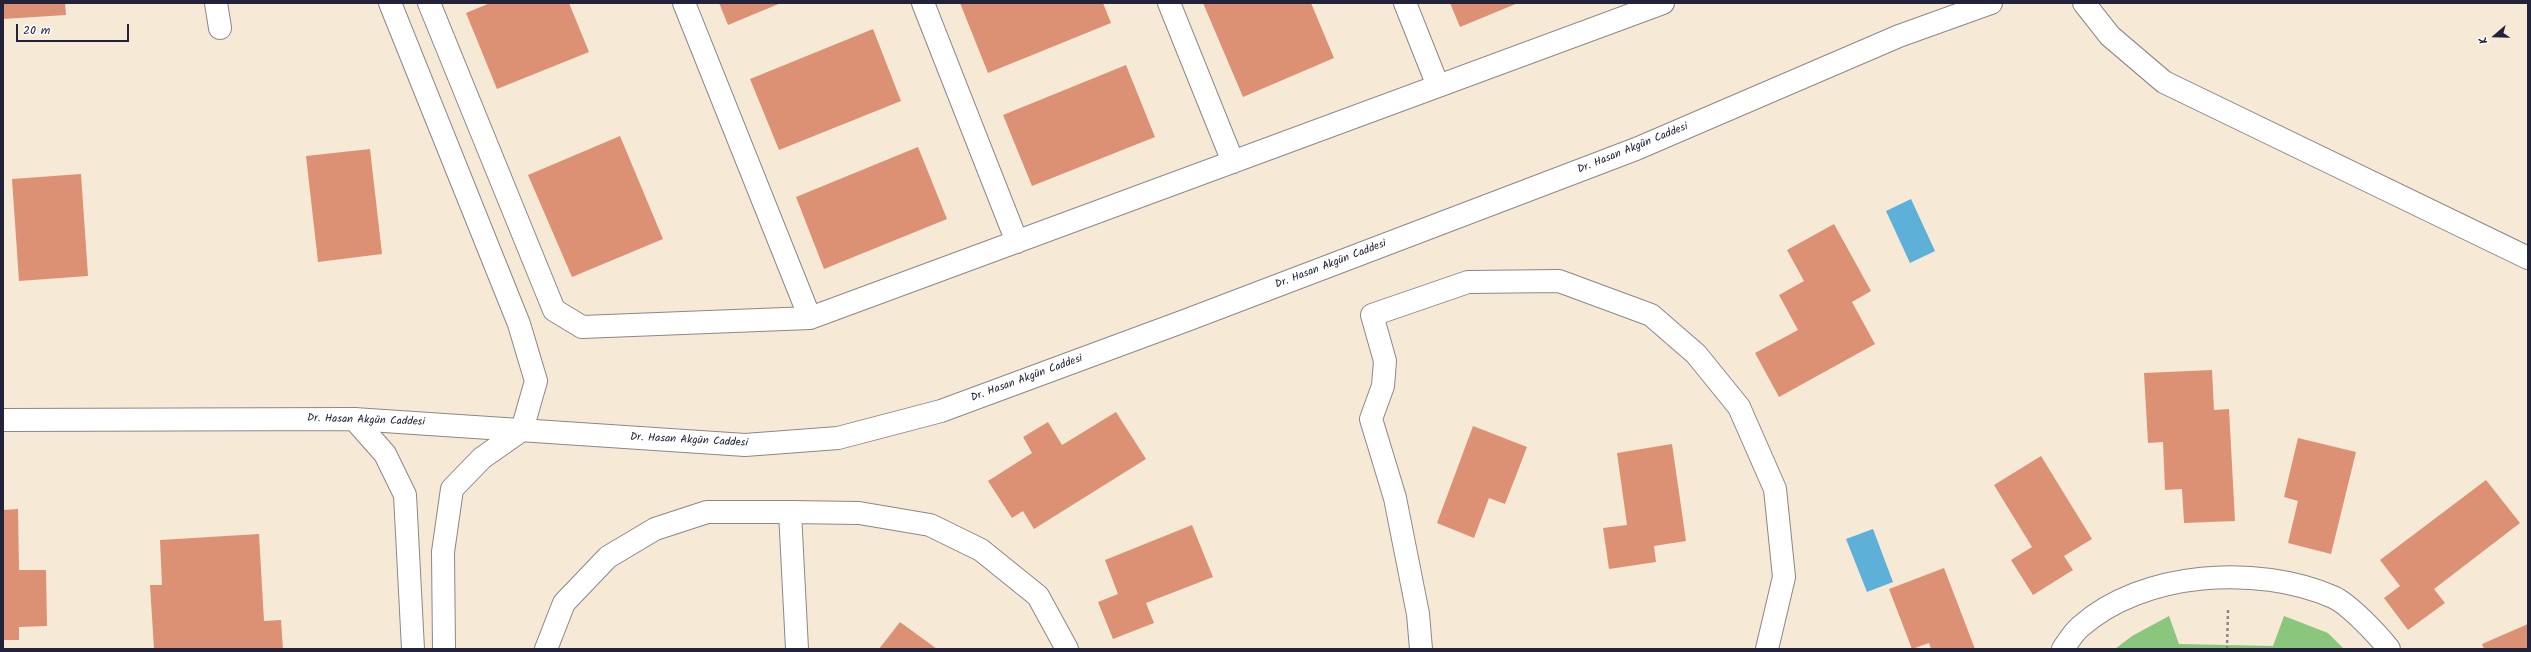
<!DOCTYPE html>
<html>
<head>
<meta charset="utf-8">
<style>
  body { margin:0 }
  #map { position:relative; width:2531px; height:652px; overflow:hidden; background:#f6ead6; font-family:Kalam,sans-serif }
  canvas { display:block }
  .frame { position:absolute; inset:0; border:4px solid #22223b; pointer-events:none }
  .north { position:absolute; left:2475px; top:16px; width:40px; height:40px; -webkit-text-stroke:3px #fff; paint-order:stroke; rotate:250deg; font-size:11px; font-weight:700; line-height:16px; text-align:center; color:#22223b }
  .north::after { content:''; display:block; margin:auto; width:14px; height:18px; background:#22223b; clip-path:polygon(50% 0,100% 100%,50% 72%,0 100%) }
  .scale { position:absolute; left:16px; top:24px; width:113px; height:18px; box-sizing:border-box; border:2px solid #22223b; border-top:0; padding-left:5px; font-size:12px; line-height:14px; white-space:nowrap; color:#22223b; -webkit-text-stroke:3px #fff; paint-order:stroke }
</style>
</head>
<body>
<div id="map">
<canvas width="2531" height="652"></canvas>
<div class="frame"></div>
<div class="north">K</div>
<div class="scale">20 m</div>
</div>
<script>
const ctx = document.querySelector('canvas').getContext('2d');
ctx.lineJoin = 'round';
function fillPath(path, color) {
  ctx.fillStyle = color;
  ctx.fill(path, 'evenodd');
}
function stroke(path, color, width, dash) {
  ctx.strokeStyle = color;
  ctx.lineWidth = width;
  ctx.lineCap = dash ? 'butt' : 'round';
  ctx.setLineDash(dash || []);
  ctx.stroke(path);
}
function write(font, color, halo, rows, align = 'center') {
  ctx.font = font + ' Kalam,sans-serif';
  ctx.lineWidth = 3.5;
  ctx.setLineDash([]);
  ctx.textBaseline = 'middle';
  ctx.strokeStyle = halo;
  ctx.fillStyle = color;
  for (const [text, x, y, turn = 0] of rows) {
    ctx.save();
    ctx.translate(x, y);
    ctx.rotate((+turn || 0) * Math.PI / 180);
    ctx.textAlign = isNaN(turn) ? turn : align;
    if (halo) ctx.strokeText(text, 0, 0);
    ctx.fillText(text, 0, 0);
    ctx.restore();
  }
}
const green = new Path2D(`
  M 2169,616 L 2179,644 L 2273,646 L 2284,616 L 2328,633 L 2344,649 L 2115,649 L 2132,636 Z`);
const water = new Path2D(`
  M 1911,199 L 1935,251 L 1910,263 L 1886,211 Z
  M 1873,529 L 1893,582 L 1867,592 L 1846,539 Z`);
const building = new Path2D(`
  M 3,3 L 65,3 L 66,15 L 3,19 Z
  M 490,3 L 569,3 L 589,52 L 497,89 L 466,13 Z
  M 719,3 L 781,3 L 728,25 Z
  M 960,3 L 1103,3 L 1111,23 L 988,73 Z
  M 1203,3 L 1311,3 L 1334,58 L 1243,97 Z
  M 1450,3 L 1518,3 L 1460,27 Z
  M 873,29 L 901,101 L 779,150 L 750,79 Z
  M 1126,65 L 1155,137 L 1032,186 L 1003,115 Z
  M 620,136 L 663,239 L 572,277 L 528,175 Z
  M 918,147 L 947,219 L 824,269 L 796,197 Z
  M 370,149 L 382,254 L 318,262 L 306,156 Z
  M 81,174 L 88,276 L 19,281 L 12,179 Z
  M 1834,224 L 1871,291 L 1852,302 L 1875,344 L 1779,397 L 1755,353 L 1798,330 L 1779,295 L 1804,281 L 1787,250 Z
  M 2212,370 L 2214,410 L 2229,409 L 2235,521 L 2184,523 L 2182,489 L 2165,490 L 2163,442 L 2148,443 L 2144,373 Z
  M 1116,412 L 1146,459 L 1034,529 L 1023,511 L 1012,518 L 988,481 L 1032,453 L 1023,437 L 1048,422 L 1062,445 Z
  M 1473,426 L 1527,447 L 1505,504 L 1489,498 L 1474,538 L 1437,523 Z
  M 2298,438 L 2356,452 L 2331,554 L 2288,543 L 2298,501 L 2284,497 Z
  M 1672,444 L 1686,541 L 1654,546 L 1656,562 L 1609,569 L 1603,528 L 1627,525 L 1617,453 Z
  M 2041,456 L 2092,539 L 2064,556 L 2073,570 L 2033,595 L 2011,560 L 2032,547 L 1994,485 Z
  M 2486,480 L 2520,523 L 2434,589 L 2445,603 L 2408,630 L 2384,598 L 2400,586 L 2380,560 Z
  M 18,509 L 19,570 L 46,570 L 47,626 L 19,627 L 19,640 L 3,640 L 3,510 Z
  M 1192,525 L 1213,577 L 1146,603 L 1154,623 L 1113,639 L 1098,602 L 1118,594 L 1105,560 Z
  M 259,534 L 264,621 L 281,620 L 283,649 L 154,649 L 150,585 L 162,585 L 160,540 Z
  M 1944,568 L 1975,649 L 1931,649 L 1929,643 L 1912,649 L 1889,589 Z
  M 900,622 L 937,649 L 879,649 Z
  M 2528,624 L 2528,649 L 2484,649 L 2482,644 Z`);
const path = new Path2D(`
  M 2227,649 L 2228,610`);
const street = new Path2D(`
  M 216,3 L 220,28
  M 390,3 L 519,324 L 536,381 L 522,430 L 482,458 L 452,489 L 443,552 L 444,649
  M 429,3 L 554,310 L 582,327 L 810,318 L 1663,3
  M 684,3 L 810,318
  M 923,3 L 1017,242
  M 1169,3 L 1233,162
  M 1405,3 L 1438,86
  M 2084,3 L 2110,36 L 2164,82 L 2528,258
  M 354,419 L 385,454 L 405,495 L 413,649
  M 790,512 L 859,513 L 930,525 L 981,550 L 1038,596 L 1067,649
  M 546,649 L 564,603 L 608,557 L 655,529 L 707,512 L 790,512 L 797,649
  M 1421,649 L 1418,614 L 1395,498 L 1371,419 L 1383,386 L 1385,361 L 1372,315 L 1468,282 L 1559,281 L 1651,315 L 1696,354 L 1739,407 L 1775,489 L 1784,577 L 1767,649
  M 2063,649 C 2068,642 2073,633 2080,627 C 2143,571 2257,564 2333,597 C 2349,604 2378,635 2389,649`);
const secondary = new Path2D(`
  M 3,420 L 354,419 L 745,445 L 838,438 L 941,411 L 1187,320 L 1636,149 L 1899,36 L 1991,3`);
const streetNames = [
  ["Dr. Hasan Akgün Caddesi",1633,149,-22],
  ["Dr. Hasan Akgün Caddesi",1331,265,-21],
  ["Dr. Hasan Akgün Caddesi",1027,379,-20],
  ["Dr. Hasan Akgün Caddesi",366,421,2],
  ["Dr. Hasan Akgün Caddesi",689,441,3]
];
fillPath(green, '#8ac77d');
fillPath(water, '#5db0d8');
fillPath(building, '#dc9174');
stroke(street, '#8c8688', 24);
stroke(secondary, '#8c8688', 24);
stroke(path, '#8c8688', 2.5, [3, 3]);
stroke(street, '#fff', 22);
stroke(secondary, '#fff', 22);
write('11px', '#22223b', '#fff', streetNames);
</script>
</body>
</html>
